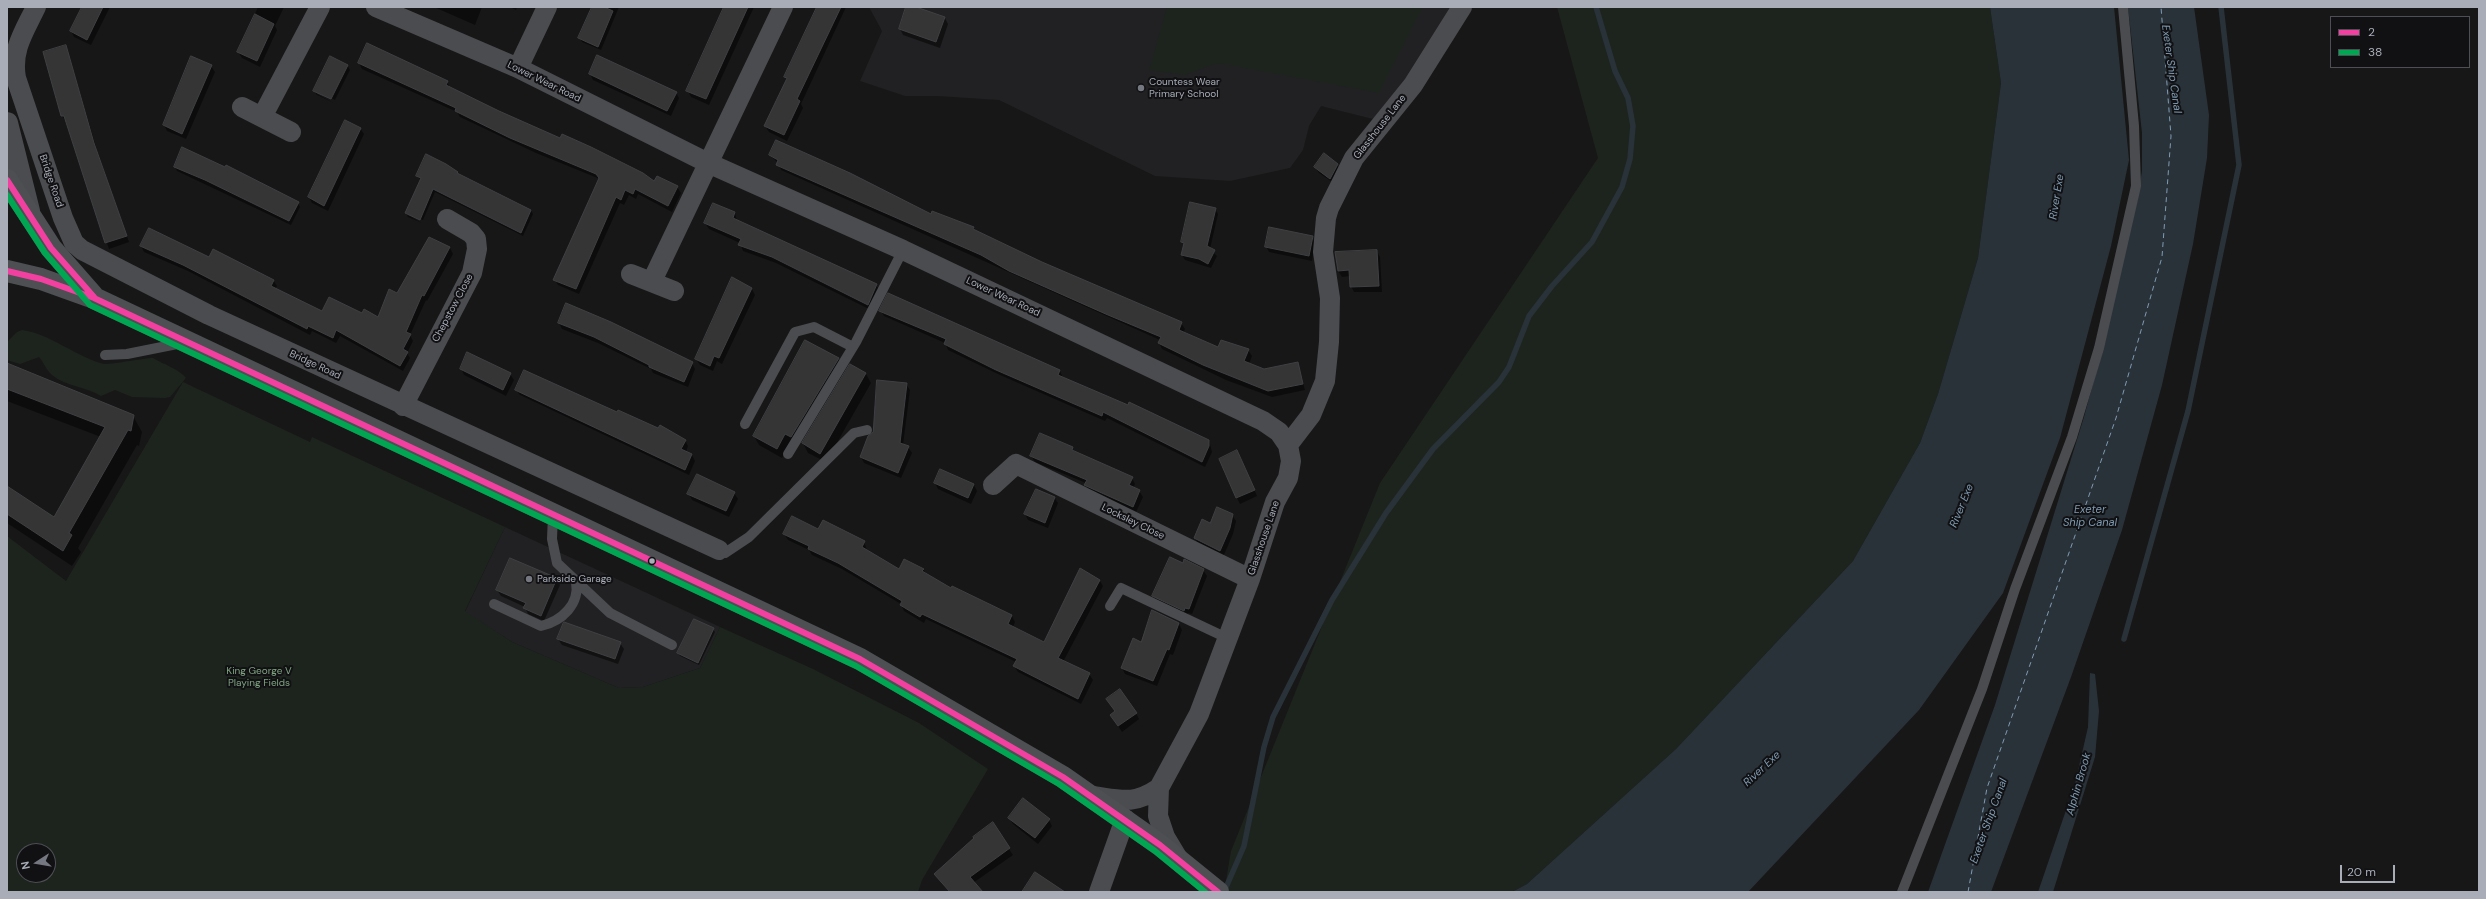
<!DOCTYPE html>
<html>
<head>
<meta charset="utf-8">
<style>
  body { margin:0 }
  #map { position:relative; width:2486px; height:899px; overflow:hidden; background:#171717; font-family:"DM Sans",sans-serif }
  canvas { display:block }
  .frame { position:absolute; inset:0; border:8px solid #a8adb8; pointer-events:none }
  .legend { position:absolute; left:2330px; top:16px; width:140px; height:52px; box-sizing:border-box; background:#111113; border:1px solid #4d4f55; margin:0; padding:5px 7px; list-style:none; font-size:12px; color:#a8adb8 }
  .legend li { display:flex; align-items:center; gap:8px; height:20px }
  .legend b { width:20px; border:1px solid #4d4f55 }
  .north { position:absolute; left:16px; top:843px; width:40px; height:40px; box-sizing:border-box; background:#111113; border:1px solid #4d4f55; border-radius:50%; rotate:258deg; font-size:11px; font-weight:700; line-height:16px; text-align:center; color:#a8adb8 }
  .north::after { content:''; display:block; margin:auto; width:14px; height:18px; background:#757880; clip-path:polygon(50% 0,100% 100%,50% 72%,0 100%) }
  .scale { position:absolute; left:2340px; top:865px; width:55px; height:18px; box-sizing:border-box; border:2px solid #a8adb8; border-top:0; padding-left:5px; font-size:12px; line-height:14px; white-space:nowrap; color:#a8adb8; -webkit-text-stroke:3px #111113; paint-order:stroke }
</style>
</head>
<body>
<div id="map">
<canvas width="2486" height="899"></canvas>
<div class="frame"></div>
<ul class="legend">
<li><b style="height:5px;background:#f240a1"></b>2</li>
<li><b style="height:5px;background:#00a651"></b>38</li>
</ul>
<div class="north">N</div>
<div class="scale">20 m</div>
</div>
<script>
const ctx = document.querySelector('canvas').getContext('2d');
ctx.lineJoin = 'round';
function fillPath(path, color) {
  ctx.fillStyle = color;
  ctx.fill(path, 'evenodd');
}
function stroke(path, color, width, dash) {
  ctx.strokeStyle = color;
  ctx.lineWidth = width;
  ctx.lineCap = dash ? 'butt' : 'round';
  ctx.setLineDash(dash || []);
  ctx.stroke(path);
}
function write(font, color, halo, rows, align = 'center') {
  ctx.font = font + ' "DM Sans",sans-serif';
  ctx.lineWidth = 4;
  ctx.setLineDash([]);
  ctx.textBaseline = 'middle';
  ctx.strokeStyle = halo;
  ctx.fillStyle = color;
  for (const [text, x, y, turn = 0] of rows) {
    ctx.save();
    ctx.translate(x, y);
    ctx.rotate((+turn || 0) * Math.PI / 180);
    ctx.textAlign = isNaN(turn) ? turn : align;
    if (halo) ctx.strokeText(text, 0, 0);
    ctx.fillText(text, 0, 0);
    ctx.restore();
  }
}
const built = new Path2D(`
  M 869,7 L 1457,7 L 1377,120 L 1321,106 L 1309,126 L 1303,150 L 1290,168 L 1230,181 L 1155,176 L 999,100 L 937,96 L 905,96 L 860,81 L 882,31 Z
  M 505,527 L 720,627 L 700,668 L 643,687 L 619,688 L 512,642 L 465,612 Z`);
const green = new Path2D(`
  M 1167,7 L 1423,7 L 1379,93 L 1217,63 L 1185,75 L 1149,70 Z
  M 1557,7 L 1990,7 L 2001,83 L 1978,258 L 1938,394 L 1920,443 L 1853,561 L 1676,749 L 1527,884 L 1512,892 L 1224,892 L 1231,851 L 1380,483 L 1598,158 Z
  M 22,330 C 51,334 76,357 104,364 C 108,365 145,358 153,358 C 163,364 179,369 186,378 L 170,397 L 165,398 L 132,397 L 115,390 L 101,396 C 85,386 67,387 52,375 C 47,371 44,363 39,357 L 20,364 L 7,360 L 7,342 L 17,332 Z
  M 183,382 L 310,442 L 312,437 L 505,527 L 465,611 L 512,642 L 619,688 L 643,687 L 700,668 L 720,627 L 813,669 L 919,723 L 988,769 L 922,880 L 918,892 L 7,892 L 7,536 L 66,581 ZM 24,851 L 48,851 L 48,875 L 24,875 Z`);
const water = new Path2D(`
  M 1990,7 L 2114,7 L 2129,160 L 2111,246 L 2060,438 L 2003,593 L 1919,710 L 1748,892 L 1512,892 L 1527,884 L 1676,749 L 1853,561 L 1920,443 L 1938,394 L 1978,258 L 2001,83 Z
  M 2128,7 L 2194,7 L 2209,115 L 2207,158 L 2193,244 L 2162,385 L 2122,530 L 2071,677 L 1991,892 L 1928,892 L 1995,705 L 2084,417 L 2099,362 L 2137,201 L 2142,171 L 2142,133 Z
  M 2090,673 L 2095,674 L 2099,711 L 2095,757 L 2053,892 L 2038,892 L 2075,784 L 2088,727 Z`);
const shadow = new Path2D(`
  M 83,7 L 110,7 L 91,45 L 74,37 L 71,31 Z
  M 258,7 L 284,7 L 275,26 L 277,30 L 260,67 L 242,58 L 238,52 Z
  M 434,7 L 482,7 L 475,25 Z
  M 510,7 L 517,7 L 516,10 Z
  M 594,7 L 619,7 L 601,50 L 582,42 L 580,38 Z
  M 726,7 L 754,7 L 709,105 L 691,97 L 688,91 Z
  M 818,7 L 846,7 L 801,104 L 803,108 L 787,141 L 769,132 L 765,126 Z
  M 907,7 L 945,18 L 948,24 L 940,48 L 903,35 L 900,29 Z
  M 66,46 L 97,150 L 129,242 L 109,249 L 67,122 L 62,116 L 44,53 Z
  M 359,63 L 447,81 L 450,88 L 499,112 L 655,183 L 677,187 L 681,193 L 672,212 L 638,194 L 636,199 L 629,195 L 624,205 L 620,203 L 579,294 L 558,285 L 555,280 L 600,179 L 536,153 L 460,117 L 457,112 L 362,69 Z
  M 347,65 L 350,70 L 335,100 L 317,91 L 317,94 L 334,103 L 317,95 L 314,91 Z
  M 211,66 L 215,72 L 186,139 L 167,131 L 164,125 Z
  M 590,74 L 676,92 L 679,98 L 671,116 L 593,80 Z
  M 360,128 L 364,134 L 328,211 L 312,203 L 309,197 Z
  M 770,155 L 932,215 L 933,212 L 974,228 L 976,232 L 1042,263 L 1181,323 L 1185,329 L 1183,333 L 1218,349 L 1248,350 L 1252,356 L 1249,364 L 1264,370 L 1297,363 L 1305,390 L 1272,397 L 1226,380 L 1162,349 L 1159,343 L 1160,340 L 781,170 L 778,163 Z
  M 1337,164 L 1341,171 L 1335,184 L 1319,173 L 1315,167 Z
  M 175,167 L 298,203 L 300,207 L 291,225 L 177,171 Z
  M 457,172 L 459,175 L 531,210 L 533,214 L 523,236 L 435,192 L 423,220 L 408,213 L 408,215 L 422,223 L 408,217 L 406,213 L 421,180 L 417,176 Z
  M 1215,209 L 1218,214 L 1210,249 L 1217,256 L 1211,268 L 1185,260 L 1182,255 L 1184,245 L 1182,242 Z
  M 735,213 L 737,221 L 876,285 L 880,291 L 871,310 L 776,263 L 743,251 L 740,243 L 709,229 L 705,223 Z
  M 1312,237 L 1315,243 L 1312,261 L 1269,252 L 1266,246 Z
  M 430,238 L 450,248 L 453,254 L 427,301 L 426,300 L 410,335 L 413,341 L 407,353 L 410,358 L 403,371 L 340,336 L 336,343 L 312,331 L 310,335 L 188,271 L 144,252 L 141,246 L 210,258 L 273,280 L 277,286 L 275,289 L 322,313 L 362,315 L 378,318 L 397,294 Z
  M 1377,251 L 1380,257 L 1382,292 L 1354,292 L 1351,286 L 1350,276 L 1342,277 L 1338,271 Z
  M 752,289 L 755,295 L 722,364 L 717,361 L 713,371 L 700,365 L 696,359 Z
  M 881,311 L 1060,371 L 1063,378 L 1209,440 L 1212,452 L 1205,467 L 1107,418 L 1105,421 L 1000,375 L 948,350 L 945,343 L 884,316 Z
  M 559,323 L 692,363 L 695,369 L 688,387 L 653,373 L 651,369 L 598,343 L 562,329 Z
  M 838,359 L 843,368 L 791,442 L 782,458 L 759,445 L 754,436 Z
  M 7,364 L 133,416 L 142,432 L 139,446 L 137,445 L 78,548 L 81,552 L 72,566 L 7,523 L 7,487 L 55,518 L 101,437 L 7,401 Z
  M 461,368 L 510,374 L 514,380 L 506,396 L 464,375 Z
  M 866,374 L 871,383 L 826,462 L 808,453 L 803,443 Z
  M 906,384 L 910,390 L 903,445 L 908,447 L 912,453 L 901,478 L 864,463 L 861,457 Z
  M 516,390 L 618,414 L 685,440 L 688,446 L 686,452 L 692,455 L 695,461 L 689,475 L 520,395 Z
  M 1072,448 L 1075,452 L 1132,478 L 1135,484 L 1133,488 L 1139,491 L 1143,497 L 1136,512 L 1089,491 L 1086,483 L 1035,462 L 1031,456 Z
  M 1240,457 L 1257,496 L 1240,504 L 1237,498 Z
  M 935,483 L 974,485 L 977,491 L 971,504 L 938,489 Z
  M 1037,490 L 1054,497 L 1058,503 L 1048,528 L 1028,520 L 1025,514 Z
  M 734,493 L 738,499 L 729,517 L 692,500 L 689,494 Z
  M 1232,515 L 1236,521 L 1233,534 L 1223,557 L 1198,544 L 1195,538 L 1203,520 L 1210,524 Z
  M 819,530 L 864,542 L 867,550 L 900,570 L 923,569 L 926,574 L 952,590 L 953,587 L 1012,616 L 1015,622 L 1013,627 L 1044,643 L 1100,581 L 1103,586 L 1063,662 L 1089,674 L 1093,680 L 1081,704 L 1018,672 L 1014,666 L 1016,662 L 926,619 L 924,623 L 904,611 L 901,604 L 842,569 L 812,555 L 809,550 L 788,540 L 784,534 Z
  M 1183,564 L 1203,570 L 1207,576 L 1192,614 L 1188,613 L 1187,616 L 1157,602 L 1153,596 Z
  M 556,579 L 560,585 L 544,621 L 528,614 L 525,607 L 501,596 L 497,590 Z
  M 1179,624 L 1182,630 L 1173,655 L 1170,654 L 1157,686 L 1125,674 L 1122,668 L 1141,643 Z
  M 713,629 L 715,632 L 699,665 L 680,656 L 678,653 Z
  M 558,639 L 620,643 L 624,649 L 618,664 L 562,645 Z
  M 1111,705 L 1136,713 L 1139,719 L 1122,732 L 1115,721 L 1116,712 Z
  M 1009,818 L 1049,820 L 1052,826 L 1038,844 L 1013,824 Z
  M 992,824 L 1013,855 L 973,883 L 981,892 L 950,892 L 935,874 Z`);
const stream = new Path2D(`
  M 2124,639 L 2188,411 L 2239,165 L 2221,7
  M 1224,892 L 1244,846 L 1264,747 L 1273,717 L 1332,600 L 1386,513 L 1433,449 L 1499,382 L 1509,367 L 1529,316 L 1552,286 L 1592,242 L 1622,187 L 1630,159 L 1633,126 L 1628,98 L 1615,71 L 1596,7`);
const ferry = new Path2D(`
  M 1968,892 L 1987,788 L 2116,418 L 2162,257 L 2171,136 L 2161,7`);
const building = new Path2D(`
  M 82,7 L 103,7 L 87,40 L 70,31 Z
  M 592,7 L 604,7 L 613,11 L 598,47 L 578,38 Z
  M 724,7 L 748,7 L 706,99 L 686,91 Z
  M 817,7 L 841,7 L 797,99 L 800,101 L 784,135 L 764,126 L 787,78 L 784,77 Z
  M 906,7 L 916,7 L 945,17 L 936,42 L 899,29 Z
  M 255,14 L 274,24 L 257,61 L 237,52 Z
  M 367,43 L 448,81 L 446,85 L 499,111 L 560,138 L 562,134 L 591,147 L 643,173 L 654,181 L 657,176 L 678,186 L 668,206 L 635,189 L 633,194 L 625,190 L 621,200 L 616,197 L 576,289 L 553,280 L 599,178 L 596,174 L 510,138 L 455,111 L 456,108 L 358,63 Z
  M 66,45 L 94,143 L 127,236 L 105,243 L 64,116 L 61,116 L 43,52 Z
  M 597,55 L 677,92 L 667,111 L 589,74 Z
  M 191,56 L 212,65 L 182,134 L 163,125 Z
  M 330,56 L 348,65 L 331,99 L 313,91 Z
  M 345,120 L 361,128 L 324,206 L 308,197 Z
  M 776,140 L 850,173 L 931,214 L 932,211 L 974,227 L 973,229 L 1042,262 L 1182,322 L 1179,330 L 1218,347 L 1221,340 L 1249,349 L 1244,361 L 1264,369 L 1298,362 L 1303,384 L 1268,391 L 1203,365 L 1158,343 L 1161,337 L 1108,315 L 1009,271 L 981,255 L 776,165 L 778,160 L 769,155 Z
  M 182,147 L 225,167 L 226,165 L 299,202 L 289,221 L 205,180 L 174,167 Z
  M 1324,153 L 1338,164 L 1330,179 L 1314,167 Z
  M 426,154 L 446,164 L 458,172 L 457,173 L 531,210 L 521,233 L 433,189 L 420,220 L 405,213 L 421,178 L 416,176 Z
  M 1190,202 L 1216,208 L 1207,246 L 1215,250 L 1208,264 L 1199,259 L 1181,255 L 1184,243 L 1181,242 Z
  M 713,203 L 735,212 L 733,218 L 877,284 L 868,305 L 772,257 L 738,245 L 741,239 L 704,223 Z
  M 1269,227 L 1313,236 L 1309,256 L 1265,247 Z
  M 149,228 L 209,257 L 213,249 L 274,280 L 271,286 L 322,311 L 329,297 L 362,313 L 364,309 L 378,317 L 389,289 L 397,293 L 429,237 L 450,247 L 424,296 L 422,295 L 406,332 L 411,334 L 403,349 L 408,352 L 400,366 L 336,330 L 333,338 L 308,326 L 307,329 L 183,265 L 140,246 Z
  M 1377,250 L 1379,286 L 1350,287 L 1349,270 L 1338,271 L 1335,252 Z
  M 732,277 L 752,288 L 719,358 L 714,356 L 710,366 L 695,359 Z
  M 888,293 L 1060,370 L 1058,375 L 1128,405 L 1129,402 L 1209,440 L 1209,446 L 1202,462 L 1103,412 L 1102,416 L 996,370 L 944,344 L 946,339 L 879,311 Z
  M 566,303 L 611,322 L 693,362 L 684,382 L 649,367 L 649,365 L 594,337 L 558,323 Z
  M 805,340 L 839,358 L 791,437 L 785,434 L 777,449 L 753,436 Z
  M 467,352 L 511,373 L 503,390 L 460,369 Z
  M 7,363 L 134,415 L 131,431 L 128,430 L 69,533 L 72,535 L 63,551 L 7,514 L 7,486 L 54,517 L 105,427 L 7,389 Z
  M 850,364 L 866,373 L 820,454 L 802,443 Z
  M 524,370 L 617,412 L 618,410 L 658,428 L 660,425 L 686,440 L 681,449 L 692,454 L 685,470 L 515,390 Z
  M 877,380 L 907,383 L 900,443 L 909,446 L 898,473 L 860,457 L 868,436 L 873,432 Z
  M 1040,433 L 1073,447 L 1072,450 L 1133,477 L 1129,485 L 1140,490 L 1133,507 L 1084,485 L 1087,480 L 1030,456 Z
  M 1237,450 L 1255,490 L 1236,498 L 1219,459 Z
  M 940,469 L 974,484 L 968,498 L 934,483 Z
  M 697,474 L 735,492 L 726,511 L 687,494 Z
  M 1036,489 L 1055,497 L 1045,523 L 1024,514 Z
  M 1217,507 L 1233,514 L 1230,528 L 1220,551 L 1194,538 L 1202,519 L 1210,523 Z
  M 792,516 L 818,529 L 823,520 L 865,541 L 862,547 L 899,569 L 904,559 L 924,569 L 922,571 L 951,588 L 952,586 L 1012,615 L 1008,624 L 1044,642 L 1080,568 L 1100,580 L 1058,658 L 1090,673 L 1078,699 L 1013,666 L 1017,659 L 922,614 L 920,617 L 900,605 L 902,601 L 838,563 L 808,549 L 809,546 L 783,534 Z
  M 1170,557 L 1183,563 L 1184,559 L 1204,569 L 1189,609 L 1185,608 L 1184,611 L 1152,596 Z
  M 510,558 L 557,578 L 541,616 L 523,608 L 526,603 L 496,590 Z
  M 1152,610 L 1179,623 L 1169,650 L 1167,649 L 1153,681 L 1121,668 L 1133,638 L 1141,642 Z
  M 694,619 L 714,628 L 698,663 L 677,653 Z
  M 564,622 L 621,642 L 615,659 L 557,639 Z
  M 1120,689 L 1137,713 L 1118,726 L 1110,715 L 1115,711 L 1106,699 Z
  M 1023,798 L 1050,819 L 1035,838 L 1008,818 Z
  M 993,822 L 1010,848 L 970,877 L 983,892 L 950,892 L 934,874 L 974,838 L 973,837 Z
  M 1035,872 L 1065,892 L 1022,892 Z`);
const service = new Path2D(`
  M 105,355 L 127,354 L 182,343
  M 745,424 L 795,332 L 814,327 L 853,347
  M 788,454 L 856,342 L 903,250
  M 553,515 L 552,539 L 557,563 L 610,613 L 672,645
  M 719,550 L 725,553 L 749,537 L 854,433 L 867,430
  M 494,604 L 541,626 C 562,621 580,604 576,582
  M 1110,606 L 1121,588 L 1227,638
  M 1902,892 L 1982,689 L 2015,589 L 2072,437 L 2099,348 L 2136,186 L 2134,126 L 2123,7`);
const minor = new Path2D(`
  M 36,7 C 24,32 11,50 16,78 L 63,218 L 74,243 L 82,250 L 209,315 L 719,550
  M 376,7 L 518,68 L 708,163 L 903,250 L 1263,421 L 1279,432 L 1288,445 L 1291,461 L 1288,478 L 1275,502 L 1250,579 L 1199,714 L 1159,788 L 1158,816 L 1165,837 L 1177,857
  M 518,68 L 547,7
  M 242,107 L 291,132
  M 262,117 L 320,7
  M 631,274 L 674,291
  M 652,281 L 783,7
  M 403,406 L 472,273 L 477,249 L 476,239 L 471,233 L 447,219
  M 1288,445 L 1311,415 L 1325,381 L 1329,342 L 1330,298 L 1323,252 L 1326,218 L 1329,208 L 1354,158 L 1413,85 L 1462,7
  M 993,485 L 1016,464 L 1250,579
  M 1093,796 C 1122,800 1134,805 1159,788
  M 1099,892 L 1125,819`);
const tertiary = new Path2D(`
  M 7,123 L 29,211`);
const primary = new Path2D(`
  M 7,180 L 51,248 L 93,296
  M 7,271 L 41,279 L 94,298 L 860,659 L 1063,777 L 1160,845 L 1218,892`);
const bus1 = new Path2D(`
  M 7,180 L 51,248 L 94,297
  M 7,271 L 41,279 L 94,298 L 860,659 L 1063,777 L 1160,845 L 1218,892`);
const bus2 = new Path2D(`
  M 7,195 L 45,253 L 90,305 L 856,666 L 1059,784 L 1155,851 L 1205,892`);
const markers = [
  [1141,88,4,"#757880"],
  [652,561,3.5,"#a8adb8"],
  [529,579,4,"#757880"]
];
const streetNames = [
  ["Lower Wear Road",544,82,26],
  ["Glasshouse Lane",1380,127,-52],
  ["Bridge Road",51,181,71],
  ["Lower Wear Road",1003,297,25],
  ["Chepstow Close",453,308,-62],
  ["Bridge Road",315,365,25],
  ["Locksley Close",1133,522,26],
  ["Glasshouse Lane",1264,538,-71]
];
const poiNames = [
  ["Countess Wear",1149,82],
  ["Primary School",1149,94],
  ["Parkside Garage",537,579]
];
const parkNames = [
  ["King George V",259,671],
  ["Playing Fields",259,683]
];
const waterNames = [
  ["Exeter Ship Canal",2171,69,82],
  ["River Exe",2057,197,-81],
  ["River Exe",1962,506,-68],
  ["Exeter",2090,510],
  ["Ship Canal",2090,523],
  ["River Exe",1762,769,-43],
  ["Alphin Brook",2079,784,-74],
  ["Exeter Ship Canal",1989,821,-70]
];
fillPath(built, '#212123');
fillPath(green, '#1d241e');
fillPath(water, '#2a3239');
fillPath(shadow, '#0007');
stroke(stream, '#2a3239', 5.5);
stroke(ferry, '#7f9bb3', 1, [5, 4]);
fillPath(building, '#353536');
stroke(building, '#3f4043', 1);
stroke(service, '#4b4c50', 10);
stroke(minor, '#4b4c50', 20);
stroke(tertiary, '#4b4c50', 22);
stroke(primary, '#4d4f52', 22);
stroke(bus1, '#f240a1', 6);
stroke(bus2, '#00a651', 6);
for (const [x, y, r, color] of markers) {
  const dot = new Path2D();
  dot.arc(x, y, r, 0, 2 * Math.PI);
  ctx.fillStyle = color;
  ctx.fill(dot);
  stroke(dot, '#111113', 1.5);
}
write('10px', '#a8adb8', '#111113', streetNames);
write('10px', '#a8adb8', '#111113', poiNames, 'left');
write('10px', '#7fa381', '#111113', parkNames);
write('italic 11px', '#7f9bb3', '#111113', waterNames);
</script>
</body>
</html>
